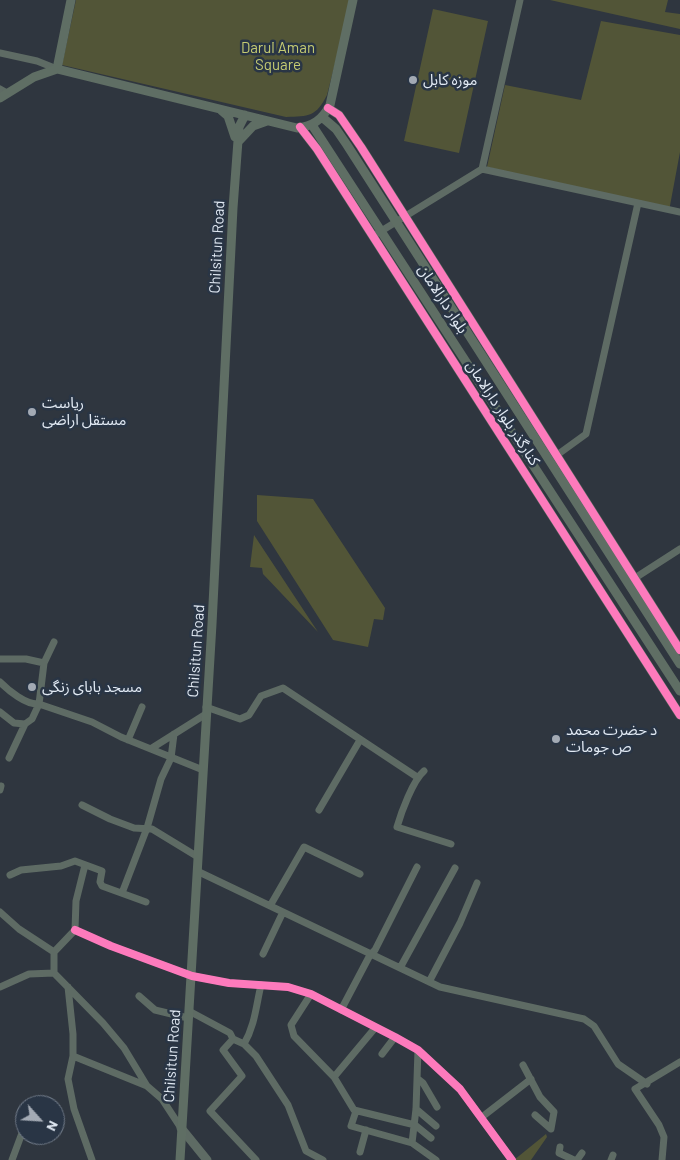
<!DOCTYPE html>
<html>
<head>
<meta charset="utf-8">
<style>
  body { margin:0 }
  #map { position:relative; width:680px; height:1160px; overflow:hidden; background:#2f363f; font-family:Barlow,sans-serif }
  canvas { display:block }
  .north { position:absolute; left:15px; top:1095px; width:50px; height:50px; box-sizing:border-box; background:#293545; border:1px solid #737d8b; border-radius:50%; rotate:116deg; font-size:14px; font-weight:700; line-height:20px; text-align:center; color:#e1e9f3 }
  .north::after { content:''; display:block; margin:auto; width:18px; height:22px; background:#a3aab4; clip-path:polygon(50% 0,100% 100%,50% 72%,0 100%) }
</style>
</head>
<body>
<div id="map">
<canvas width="680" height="1160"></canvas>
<div class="north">N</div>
</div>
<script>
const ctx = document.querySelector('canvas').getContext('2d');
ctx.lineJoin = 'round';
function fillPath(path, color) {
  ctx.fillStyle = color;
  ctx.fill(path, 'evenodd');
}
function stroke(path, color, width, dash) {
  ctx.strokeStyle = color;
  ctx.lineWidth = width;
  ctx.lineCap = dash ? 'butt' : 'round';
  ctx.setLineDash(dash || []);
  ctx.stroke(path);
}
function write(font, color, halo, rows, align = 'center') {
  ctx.font = font + ' Barlow,"Noto Sans Arabic",sans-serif';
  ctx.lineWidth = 5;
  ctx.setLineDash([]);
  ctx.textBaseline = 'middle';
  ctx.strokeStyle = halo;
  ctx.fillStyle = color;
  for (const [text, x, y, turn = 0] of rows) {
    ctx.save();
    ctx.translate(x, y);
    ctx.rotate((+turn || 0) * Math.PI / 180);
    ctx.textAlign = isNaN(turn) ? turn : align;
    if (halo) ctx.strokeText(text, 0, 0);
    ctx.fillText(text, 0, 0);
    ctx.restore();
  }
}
const green = new Path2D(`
  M 76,0 L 351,0 L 327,95 C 316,117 309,116 286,117 L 62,65 Z
  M 550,0 L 668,0 L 665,12 L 680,14 L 680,29 Z
  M 433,9 L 488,21 L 459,153 L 404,141 Z
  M 601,21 L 680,35 L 680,152 L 669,211 L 487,167 L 505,85 L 581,100 Z
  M 257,495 L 313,499 L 385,608 L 383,620 L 374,619 L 368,647 L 333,640 L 257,521 Z
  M 254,535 L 318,632 L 263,574 L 262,568 L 250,567 Z
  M 546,1134 L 547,1137 L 531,1160 L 514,1160 Z`);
const minor = new Path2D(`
  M 0,53 L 37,61 L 57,69
  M 0,89 L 7,93
  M 482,169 L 680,212
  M 482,169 L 520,0
  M 378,233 L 482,169
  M 557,455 L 586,434 L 638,203
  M 635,578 L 680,549
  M 54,642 L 44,663 L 39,704 L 92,722 L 121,737 L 203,770
  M 0,659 L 26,659 L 44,663
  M 0,682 C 9,691 26,705 39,704 L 32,719 L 25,724 L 14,723 L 0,712
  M 206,707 L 240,719 L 249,715 L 261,696 L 283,688 L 417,777
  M 128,740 L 142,707
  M 152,748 L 206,714
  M 9,758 L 25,724
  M 424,771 C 413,780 401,813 397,827 L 451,844
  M 0,790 L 1,786
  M 82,805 L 110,819 L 134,828 L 152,829 L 198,857
  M 319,810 L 360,740
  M 85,865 L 76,901 L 75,930 L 54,952 L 54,973 L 103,1023 L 124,1048 L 147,1086 L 162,1099 L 181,1128
  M 197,871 L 440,987 L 584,1019 L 594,1026 L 618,1064 L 647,1084
  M 10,875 L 21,870 L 61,866 L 75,861 L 102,871 L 100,882 L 102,886 L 146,902
  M 122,893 L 147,828 L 161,779 L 171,758 L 174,734
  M 270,906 L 304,847 L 360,874
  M 0,912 L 19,929 L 54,952
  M 75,930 L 111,946 L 192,976 L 229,983 L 288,987 L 311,994 L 395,1037 L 418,1050 L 460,1089 L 512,1160
  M 263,954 L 283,912
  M 400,968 L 455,868
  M 429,982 L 460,923 L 477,883
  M 0,987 L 29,974 L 54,973
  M 68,987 L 73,1034 L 73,1056 L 68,1079 L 74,1109 L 92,1160
  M 311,994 L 291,1025 L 294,1036 L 334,1077 L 354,1110 L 415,1125 L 431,1138
  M 139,996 L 155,1010 L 188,1018
  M 341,1010 L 370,955 L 375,950 L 417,867
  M 189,1011 L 230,1033 L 233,1039 L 244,1044 L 256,1056 L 288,1105 L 306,1151 L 323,1160
  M 233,1039 L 223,1050 L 242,1076 L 210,1111 L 256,1160
  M 244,1044 C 255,1025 256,1006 261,985
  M 382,1054 L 395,1037
  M 73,1056 L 147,1086
  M 523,1065 L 540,1097 L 554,1112 L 551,1129 L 535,1115
  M 334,1077 L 375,1028
  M 418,1079 L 423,1083 L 437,1107
  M 416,1109 L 436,1126
  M 356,1111 L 351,1126 L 412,1143 L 436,1160
  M 482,1117 L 531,1079
  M 412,1143 L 416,1109 L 418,1050
  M 560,1147 L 559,1153 L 574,1160
  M 360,1152 L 366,1130
  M 12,1160 L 25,1125
  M 577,1160 L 582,1153
  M 611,1160 L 613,1155
  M 662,1160 L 664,1137 L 659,1125 L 635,1089 L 680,1062`);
const tertiary = new Path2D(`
  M 328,108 L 339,115 L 361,147 L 680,650
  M 300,127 L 317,149 L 680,715
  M 181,1128 L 207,1160`);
const secondary = new Path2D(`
  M 57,69 L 71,0
  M 0,98 L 34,77 L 57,69 L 297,128 C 313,126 322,120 330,105 L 353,0
  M 221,110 L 228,116 L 235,137
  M 322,117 L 336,129 L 347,145 L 680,664
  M 312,125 L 680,691
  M 238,142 L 253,126 L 267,121
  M 180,1160 L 212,624 L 233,208 L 239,127 L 245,115`);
const cycleway = new Path2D(`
  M 328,108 L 339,115 L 361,147 L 680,650
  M 300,127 L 317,149 L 680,715
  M 75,930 L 111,946 L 192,976 L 229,983 L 288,987 L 311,994 L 395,1037 L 418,1050 L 460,1089 L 512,1160`);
const markers = [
  [413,80,5,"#a3aab4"],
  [32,412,5,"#a3aab4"],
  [32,687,5,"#a3aab4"],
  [556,739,5,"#a3aab4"]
];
const parkNames = [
  ["Darul Aman",278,48],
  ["Square",278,65]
];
const poiNames = [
  ["موزه کابل",423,80],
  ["ریاست",42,403],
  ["مستقل اراضی",42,420],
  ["مسجد بابای زنگی",42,687],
  ["د حضرت محمد",566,730],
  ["ص جومات",566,747]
];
const streetNames = [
  ["Chilsitun Road",217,247,-87],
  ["بلوار دارالامان",443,299,57],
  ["کنارگذر بلوار دارالامان",503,413,57],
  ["Chilsitun Road",196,651,-86],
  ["Chilsitun Road",172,1056,-86]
];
fillPath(green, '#525537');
stroke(minor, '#5e6b64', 7);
stroke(tertiary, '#5e6b64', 9);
stroke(secondary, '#5f6e64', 9);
stroke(cycleway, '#fd7abc', 8);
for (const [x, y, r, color] of markers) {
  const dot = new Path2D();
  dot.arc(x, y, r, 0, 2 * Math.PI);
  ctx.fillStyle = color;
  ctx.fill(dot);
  stroke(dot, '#293545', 2);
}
write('15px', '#c5cb72', '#293545', parkNames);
write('15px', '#e1e9f3', '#293545', poiNames, 'left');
write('15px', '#e1e9f3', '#293545', streetNames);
</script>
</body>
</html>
